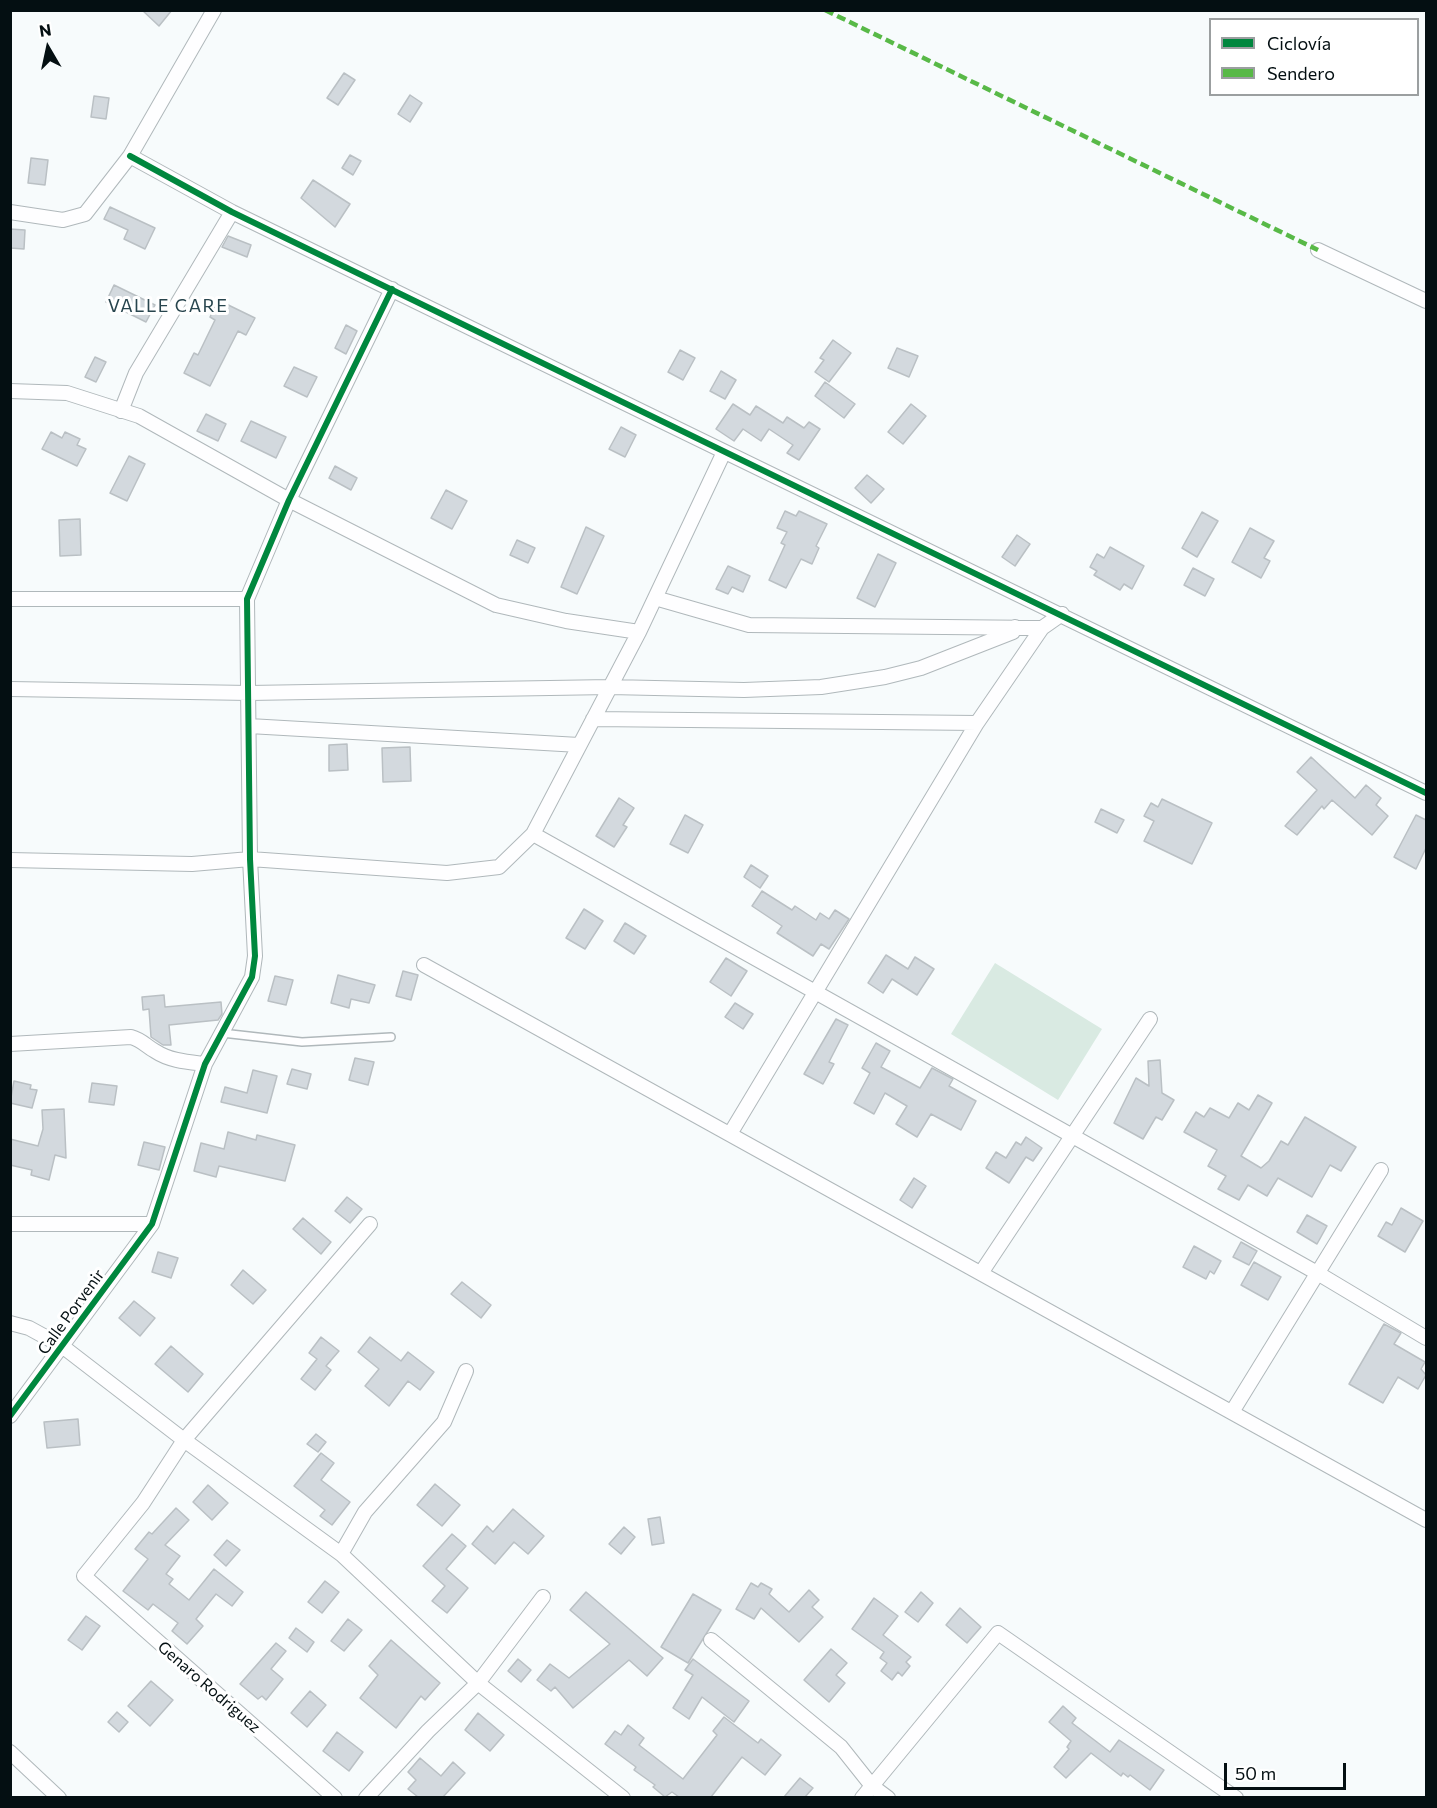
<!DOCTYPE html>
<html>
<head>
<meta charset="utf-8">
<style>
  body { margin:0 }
  #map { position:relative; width:1437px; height:1808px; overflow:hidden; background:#f7fbfc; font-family:Commissioner,sans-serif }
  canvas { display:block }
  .frame { position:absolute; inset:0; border:12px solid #040f12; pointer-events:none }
  .legend { position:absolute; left:1209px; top:18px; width:210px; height:78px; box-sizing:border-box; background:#fff; border:2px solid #9b9fa0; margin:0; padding:8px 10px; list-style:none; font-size:18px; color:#040f12 }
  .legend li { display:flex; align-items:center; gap:12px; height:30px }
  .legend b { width:30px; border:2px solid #9b9fa0 }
  .north { position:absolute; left:18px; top:18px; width:60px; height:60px; -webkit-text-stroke:4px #fff; paint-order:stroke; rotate:351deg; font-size:16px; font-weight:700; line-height:24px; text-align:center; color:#040f12 }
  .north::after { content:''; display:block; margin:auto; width:21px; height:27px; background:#040f12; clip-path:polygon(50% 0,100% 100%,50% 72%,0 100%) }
  .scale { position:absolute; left:1224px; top:1763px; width:122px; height:27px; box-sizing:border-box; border:3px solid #040f12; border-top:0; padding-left:8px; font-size:18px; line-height:21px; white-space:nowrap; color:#040f12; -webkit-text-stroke:4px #fff; paint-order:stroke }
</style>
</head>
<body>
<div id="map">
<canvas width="1437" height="1808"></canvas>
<div class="frame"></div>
<ul class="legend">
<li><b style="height:8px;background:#00873e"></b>Ciclovía</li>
<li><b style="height:8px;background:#58b947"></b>Sendero</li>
</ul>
<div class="north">N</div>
<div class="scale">50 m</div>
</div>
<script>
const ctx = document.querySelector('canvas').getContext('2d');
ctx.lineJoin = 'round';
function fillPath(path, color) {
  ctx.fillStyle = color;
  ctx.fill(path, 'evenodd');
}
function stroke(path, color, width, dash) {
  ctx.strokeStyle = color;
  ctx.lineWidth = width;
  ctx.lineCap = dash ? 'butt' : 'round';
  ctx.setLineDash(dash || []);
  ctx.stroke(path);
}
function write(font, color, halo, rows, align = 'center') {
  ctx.font = font + ' Commissioner,sans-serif';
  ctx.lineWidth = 6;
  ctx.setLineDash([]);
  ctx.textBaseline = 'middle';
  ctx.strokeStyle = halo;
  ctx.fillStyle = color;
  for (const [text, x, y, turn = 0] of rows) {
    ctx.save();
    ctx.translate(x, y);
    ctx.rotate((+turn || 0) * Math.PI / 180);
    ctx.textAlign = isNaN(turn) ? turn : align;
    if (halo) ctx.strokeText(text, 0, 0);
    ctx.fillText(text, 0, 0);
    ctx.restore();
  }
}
const green = new Path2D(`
  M 995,963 L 1102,1029 L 1058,1100 L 951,1034 Z`);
const building = new Path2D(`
  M 142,10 L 172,10 L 159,26 Z
  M 344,73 L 355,80 L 338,105 L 327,98 Z
  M 410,95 L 422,103 L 410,122 L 398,114 Z
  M 94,96 L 109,98 L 106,119 L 91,117 Z
  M 350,155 L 361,161 L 353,175 L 342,168 Z
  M 31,158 L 48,160 L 45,185 L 28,183 Z
  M 313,180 L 350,204 L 335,227 L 301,198 Z
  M 110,207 L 155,228 L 145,249 L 124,239 L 128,230 L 104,219 Z
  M 10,229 L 25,230 L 24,249 L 10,248 Z
  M 228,236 L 251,245 L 247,257 L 222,247 Z
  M 114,285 L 155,305 L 146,322 L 106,302 Z
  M 218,300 L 255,318 L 246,335 L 238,331 L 210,386 L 184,373 L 194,353 L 198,355 L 215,320 L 210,317 Z
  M 346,325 L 357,331 L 346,354 L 335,348 Z
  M 833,340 L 851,353 L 829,382 L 815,372 L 824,360 L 820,358 Z
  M 897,348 L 918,356 L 909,377 L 888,368 Z
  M 680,350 L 695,358 L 683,380 L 668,372 Z
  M 95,357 L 106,362 L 96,382 L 85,377 Z
  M 294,367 L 317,377 L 307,397 L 284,386 Z
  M 721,371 L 736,380 L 725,399 L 710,391 Z
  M 825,382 L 855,404 L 844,418 L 815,396 Z
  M 733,404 L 750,415 L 756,406 L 783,423 L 787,417 L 804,428 L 809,422 L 820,429 L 799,460 L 787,453 L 793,445 L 769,429 L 761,441 L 743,429 L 734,441 L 716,429 Z
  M 911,404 L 926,416 L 903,444 L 888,432 Z
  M 206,414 L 226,424 L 218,441 L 197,431 Z
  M 251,421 L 286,437 L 276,458 L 241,441 Z
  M 621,427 L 636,435 L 625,457 L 609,449 Z
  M 51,432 L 62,438 L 65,432 L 80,439 L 77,445 L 86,449 L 77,466 L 42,449 Z
  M 129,456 L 145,464 L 127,501 L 110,493 Z
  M 335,466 L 357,478 L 351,490 L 329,478 Z
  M 867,475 L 884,489 L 871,503 L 855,488 Z
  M 446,490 L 467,501 L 452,529 L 431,518 Z
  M 785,511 L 796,516 L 799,511 L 827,524 L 816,546 L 819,548 L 812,564 L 801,559 L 786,588 L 769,580 L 785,545 L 781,543 L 787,532 L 777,528 Z
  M 1202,512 L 1218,521 L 1197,557 L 1182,548 Z
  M 80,519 L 81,555 L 60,556 L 59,520 Z
  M 586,527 L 604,536 L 577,594 L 561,587 Z
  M 1250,528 L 1274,541 L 1264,558 L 1270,561 L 1261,578 L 1232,562 Z
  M 1017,535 L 1030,544 L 1015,566 L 1002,557 Z
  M 517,540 L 535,548 L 528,563 L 510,555 Z
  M 1110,547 L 1144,566 L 1132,589 L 1124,584 L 1120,590 L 1094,575 L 1097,571 L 1090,567 L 1097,554 L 1104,558 Z
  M 878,554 L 896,563 L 875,607 L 857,598 Z
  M 728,566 L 750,576 L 743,592 L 732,587 L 728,594 L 716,589 Z
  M 1193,568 L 1214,579 L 1205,596 L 1184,585 Z
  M 347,744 L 348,770 L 329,771 L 329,745 Z
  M 410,747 L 411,781 L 383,782 L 382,748 Z
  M 1311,757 L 1355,798 L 1366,785 L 1381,798 L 1376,805 L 1388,816 L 1372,835 L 1332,800 L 1324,809 L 1322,806 L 1297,835 L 1285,826 L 1317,790 L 1297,772 Z
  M 619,798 L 634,808 L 623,825 L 627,827 L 614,847 L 596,836 Z
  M 1162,799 L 1212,823 L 1192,864 L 1144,841 L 1154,821 L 1144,816 L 1151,803 L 1158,807 Z
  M 1101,809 L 1124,820 L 1117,833 L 1095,822 Z
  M 685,815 L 703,825 L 688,853 L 670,844 Z
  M 1416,815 L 1426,820 L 1426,848 L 1416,869 L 1394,857 Z
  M 751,865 L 768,876 L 760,888 L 744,877 Z
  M 762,891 L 792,910 L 795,906 L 816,920 L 820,913 L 829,919 L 835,910 L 849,919 L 829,949 L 821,944 L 813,956 L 777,933 L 782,926 L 752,906 Z
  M 584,909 L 603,921 L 585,949 L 566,938 Z
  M 625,923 L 646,936 L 634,954 L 614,941 Z
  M 886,955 L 908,969 L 915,957 L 934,969 L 917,995 L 892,979 L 883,993 L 868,983 Z
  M 726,958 L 747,971 L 731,996 L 710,982 Z
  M 403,971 L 418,975 L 411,1000 L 396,996 Z
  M 338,975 L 375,985 L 369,1003 L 351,999 L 349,1008 L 331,1003 Z
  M 275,976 L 293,980 L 286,1005 L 268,1001 Z
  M 164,995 L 165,1007 L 221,1002 L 222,1014 L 218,1020 L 169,1025 L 171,1045 L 163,1045 L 151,1037 L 149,1009 L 143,1010 L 142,997 Z
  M 735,1003 L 753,1014 L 743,1029 L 725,1017 Z
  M 836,1019 L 848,1025 L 829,1062 L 834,1064 L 823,1084 L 804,1074 Z
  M 876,1043 L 890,1051 L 881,1067 L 920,1088 L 932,1068 L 953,1079 L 949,1086 L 976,1101 L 961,1130 L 931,1114 L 917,1137 L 896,1124 L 907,1106 L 885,1093 L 874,1114 L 854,1103 L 870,1073 L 862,1068 Z
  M 355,1058 L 374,1062 L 368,1085 L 349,1080 Z
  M 1160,1060 L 1162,1093 L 1174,1100 L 1162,1120 L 1156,1117 L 1143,1139 L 1114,1123 L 1136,1078 L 1149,1086 L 1148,1061 Z
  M 292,1069 L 311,1074 L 307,1089 L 287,1084 Z
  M 253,1070 L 277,1076 L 267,1113 L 221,1102 L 225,1087 L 247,1093 Z
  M 14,1081 L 31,1085 L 30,1089 L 37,1090 L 32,1108 L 10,1103 Z
  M 92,1083 L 117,1086 L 114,1105 L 89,1102 Z
  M 1258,1095 L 1272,1103 L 1241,1156 L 1261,1168 L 1269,1161 L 1281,1141 L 1288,1145 L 1305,1117 L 1356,1147 L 1341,1171 L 1330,1165 L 1312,1197 L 1278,1178 L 1267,1196 L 1248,1185 L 1239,1200 L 1218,1189 L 1226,1176 L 1208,1166 L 1217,1150 L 1184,1132 L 1196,1112 L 1204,1117 L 1210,1108 L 1229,1118 L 1238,1103 L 1249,1110 Z
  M 64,1109 L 66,1158 L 55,1155 L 49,1180 L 31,1175 L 32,1170 L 10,1165 L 10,1139 L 38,1146 L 43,1129 L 42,1110 Z
  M 228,1132 L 256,1140 L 257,1135 L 295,1145 L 285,1181 L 219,1166 L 216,1177 L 194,1171 L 201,1143 L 224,1149 Z
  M 1026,1137 L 1042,1148 L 1033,1161 L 1026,1157 L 1009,1183 L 986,1168 L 996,1152 L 1006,1158 L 1016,1142 L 1021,1145 Z
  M 144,1142 L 165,1147 L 159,1170 L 138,1165 Z
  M 914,1178 L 926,1186 L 912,1208 L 900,1200 Z
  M 347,1197 L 362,1209 L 350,1223 L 335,1211 Z
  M 1401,1208 L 1423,1221 L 1405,1252 L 1378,1236 L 1386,1222 L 1392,1225 Z
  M 1307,1215 L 1327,1226 L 1317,1244 L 1297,1232 Z
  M 303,1218 L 331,1242 L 321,1254 L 293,1229 Z
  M 1241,1242 L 1257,1251 L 1249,1265 L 1233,1257 Z
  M 1194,1246 L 1221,1261 L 1214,1274 L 1210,1271 L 1206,1279 L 1183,1267 Z
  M 158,1252 L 178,1258 L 171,1278 L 152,1272 Z
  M 1254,1262 L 1281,1277 L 1268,1300 L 1241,1285 Z
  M 243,1270 L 266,1290 L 253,1304 L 231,1285 Z
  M 462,1282 L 491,1305 L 481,1318 L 451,1294 Z
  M 134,1301 L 155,1318 L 140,1336 L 119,1318 Z
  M 1384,1324 L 1401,1333 L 1394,1344 L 1425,1362 L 1421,1369 L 1426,1375 L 1418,1389 L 1398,1377 L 1383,1403 L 1349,1384 Z
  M 321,1337 L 339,1351 L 326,1366 L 331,1370 L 315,1390 L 301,1379 L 317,1359 L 309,1353 Z
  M 370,1337 L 401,1361 L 408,1352 L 434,1372 L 420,1390 L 408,1381 L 389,1406 L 365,1386 L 379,1369 L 358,1352 Z
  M 171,1346 L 203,1374 L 188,1392 L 155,1364 Z
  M 78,1419 L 80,1445 L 47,1448 L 44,1422 Z
  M 316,1434 L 326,1442 L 318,1452 L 307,1444 Z
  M 321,1453 L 334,1463 L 321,1480 L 350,1502 L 332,1525 L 320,1516 L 325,1510 L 294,1486 Z
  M 435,1484 L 460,1505 L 442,1526 L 417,1505 Z
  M 208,1485 L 228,1503 L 212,1520 L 193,1502 Z
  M 176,1508 L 189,1520 L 165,1545 L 180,1556 L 166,1574 L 173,1579 L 169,1584 L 189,1600 L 214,1569 L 243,1592 L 232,1606 L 216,1594 L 196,1619 L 203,1626 L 187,1644 L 172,1631 L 178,1623 L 153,1604 L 148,1610 L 123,1591 L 148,1559 L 135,1549 L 149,1532 L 152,1534 Z
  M 513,1509 L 544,1536 L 528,1554 L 514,1542 L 495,1564 L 472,1544 L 487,1526 L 493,1532 Z
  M 660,1517 L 664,1543 L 652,1545 L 648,1519 Z
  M 624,1527 L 635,1537 L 621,1554 L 609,1544 Z
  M 452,1534 L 466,1546 L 446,1569 L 468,1588 L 447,1613 L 432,1601 L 445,1586 L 423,1566 Z
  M 227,1540 L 240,1550 L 226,1566 L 214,1555 Z
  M 325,1581 L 339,1592 L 322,1613 L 308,1602 Z
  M 751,1583 L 758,1587 L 761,1583 L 772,1589 L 769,1594 L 789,1612 L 809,1590 L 819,1600 L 812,1607 L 823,1617 L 799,1642 L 761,1608 L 754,1619 L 736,1609 Z
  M 586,1592 L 663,1658 L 647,1676 L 629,1660 L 573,1708 L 555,1687 L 551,1691 L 537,1680 L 550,1664 L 569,1678 L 610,1644 L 570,1610 Z
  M 921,1592 L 933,1603 L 918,1622 L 905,1612 Z
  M 693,1594 L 721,1610 L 688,1663 L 661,1647 Z
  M 874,1598 L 898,1616 L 883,1635 L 911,1657 L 906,1662 L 910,1666 L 902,1676 L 898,1672 L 892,1680 L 881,1671 L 887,1663 L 880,1658 L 884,1652 L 852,1629 Z
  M 960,1608 L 981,1627 L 967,1643 L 946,1625 Z
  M 86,1616 L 100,1626 L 82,1650 L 68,1640 Z
  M 348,1619 L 362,1630 L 344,1651 L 331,1641 Z
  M 296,1628 L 314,1642 L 307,1652 L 289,1638 Z
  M 391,1640 L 440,1683 L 425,1700 L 421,1696 L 396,1728 L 360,1698 L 378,1675 L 369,1666 Z
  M 276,1643 L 286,1651 L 271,1669 L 283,1679 L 266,1700 L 262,1696 L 258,1699 L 240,1684 Z
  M 831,1649 L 847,1663 L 836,1675 L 845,1683 L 829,1702 L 804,1680 Z
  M 518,1659 L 531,1670 L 521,1682 L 508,1671 Z
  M 693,1659 L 749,1701 L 734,1722 L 702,1697 L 689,1719 L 673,1708 L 693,1675 L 685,1670 Z
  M 151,1681 L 173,1700 L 150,1726 L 128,1706 Z
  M 310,1691 L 326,1705 L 307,1727 L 291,1713 Z
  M 1063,1706 L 1076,1718 L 1072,1723 L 1110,1752 L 1119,1740 L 1164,1770 L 1150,1790 L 1130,1775 L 1128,1777 L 1123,1773 L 1121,1776 L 1091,1753 L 1066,1778 L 1054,1767 L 1069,1749 L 1067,1747 L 1071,1741 L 1049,1722 Z
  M 117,1712 L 128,1722 L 119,1732 L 108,1722 Z
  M 478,1713 L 504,1735 L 490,1751 L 465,1730 Z
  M 724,1717 L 758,1743 L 761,1739 L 781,1755 L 765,1775 L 742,1757 L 711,1797 L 679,1797 L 672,1792 L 665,1797 L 653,1787 L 655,1785 L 634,1770 L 636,1767 L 605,1744 L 615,1731 L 621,1735 L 628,1725 L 644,1738 L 639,1745 L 683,1779 L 717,1735 L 713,1731 Z
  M 337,1732 L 363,1752 L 349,1771 L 323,1751 Z
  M 420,1758 L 441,1776 L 453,1762 L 465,1773 L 443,1797 L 418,1797 L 408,1789 L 416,1780 L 408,1772 Z
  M 800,1778 L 813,1788 L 805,1797 L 784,1797 Z`);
const lane = new Path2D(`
  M 222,1033 L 302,1042 L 391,1037`);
const street = new Path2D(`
  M 130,156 L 232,212 L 1426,793
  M 10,212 L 63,220 L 85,214 L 130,156 L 214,10
  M 1318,250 L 1426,301
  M 10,391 L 67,393 L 139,416 L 289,500 L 496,605 L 566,621 L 639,632
  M 121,411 L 136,373 L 232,212
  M 655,598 L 749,625 L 1042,628
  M 10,599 L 247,599
  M 10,689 L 249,693 L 610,687 L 744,690 L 821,687 L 885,677 L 921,668 L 1013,632 L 1015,627
  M 593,719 L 977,723
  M 249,726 L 579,745
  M 533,834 L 1319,1274 L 1426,1338
  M 10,860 L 192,864 L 250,859 L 447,873 L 499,867 L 533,834 L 639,632 L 724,452
  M 424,965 L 1426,1520
  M 10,1044 L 131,1037 C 142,1040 146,1046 155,1051 C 170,1061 188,1062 205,1064
  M 730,1134 L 977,723 L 1042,628 L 1062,614
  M 10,1224 L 152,1224
  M 981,1273 L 1150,1019
  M 10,1323 L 29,1328 L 62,1346 L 184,1440 L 341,1554 L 478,1683 L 623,1798
  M 1232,1412 L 1381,1170
  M 10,1416 L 152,1224 L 205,1064 L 252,977 L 255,956 L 250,859 L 247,599 L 289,500 L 392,289
  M 341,1554 L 365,1512 L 444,1422 L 466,1371
  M 711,1640 L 841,1747 L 872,1786 L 888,1798
  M 10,1752 L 59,1798
  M 335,1798 L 84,1576 L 143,1503 L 184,1440 L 370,1224
  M 366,1798 L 428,1731 L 478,1683 L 543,1597
  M 862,1798 L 998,1633 L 1236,1798`);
const quiet = new Path2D(`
  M 825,10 L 1318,250`);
const cycleway = new Path2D(`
  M 130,156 L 232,212 L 1426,793
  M 10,1416 L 152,1224 L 205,1064 L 252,977 L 255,956 L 250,859 L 247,599 L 289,500 L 392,289`);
const streetNames = [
  ["Calle Porvenir",71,1312,-54],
  ["Genaro Rodriguez",209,1687,41]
];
const neighbourhoodNames = [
  ["VALLE CARE",168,306]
];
fillPath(green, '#d9eae2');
fillPath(building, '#d3d9de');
stroke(building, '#bac0c4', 1.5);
stroke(lane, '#b0b8bb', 10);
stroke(street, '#b0b8bb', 16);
stroke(lane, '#fefeff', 7);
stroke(street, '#fefeff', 14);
stroke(quiet, '#58b947', 4.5, [9, 4.5]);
stroke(cycleway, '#00873e', 6);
write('16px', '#040f12', '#fff', streetNames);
ctx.letterSpacing = '1.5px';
write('18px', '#28454e', '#fff', neighbourhoodNames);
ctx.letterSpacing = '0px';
</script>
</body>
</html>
